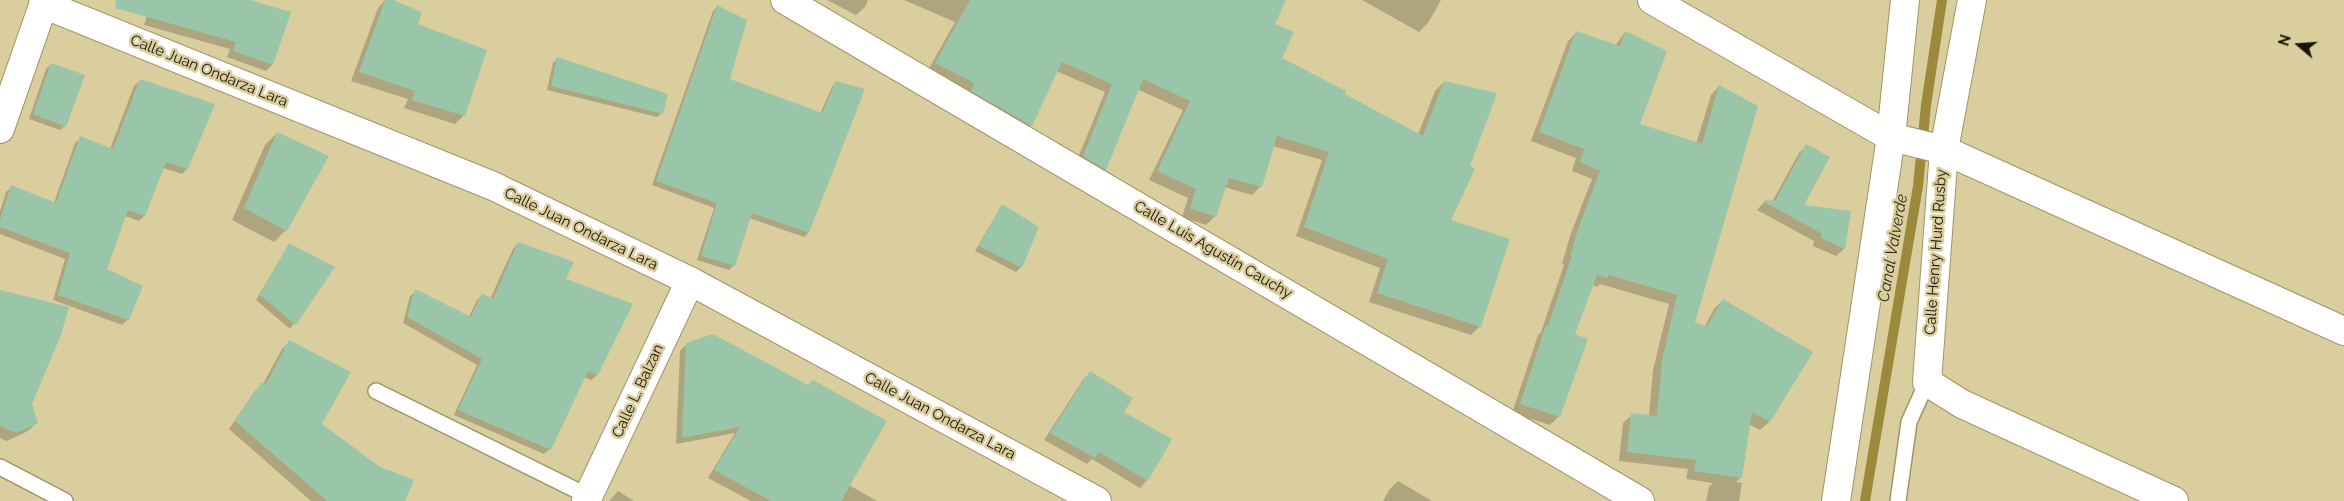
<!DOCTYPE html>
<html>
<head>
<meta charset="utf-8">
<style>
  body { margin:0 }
  #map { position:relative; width:2344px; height:501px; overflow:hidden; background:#dacd9e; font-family:Raleway,sans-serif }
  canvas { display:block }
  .north { position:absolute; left:2274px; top:20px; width:50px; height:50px; -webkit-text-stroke:4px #dacd9e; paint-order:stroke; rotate:288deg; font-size:14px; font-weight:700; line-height:20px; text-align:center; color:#191504 }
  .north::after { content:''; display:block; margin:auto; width:18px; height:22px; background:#191504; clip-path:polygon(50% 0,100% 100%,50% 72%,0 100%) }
</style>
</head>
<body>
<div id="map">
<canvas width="2344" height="501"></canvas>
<div class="north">N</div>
</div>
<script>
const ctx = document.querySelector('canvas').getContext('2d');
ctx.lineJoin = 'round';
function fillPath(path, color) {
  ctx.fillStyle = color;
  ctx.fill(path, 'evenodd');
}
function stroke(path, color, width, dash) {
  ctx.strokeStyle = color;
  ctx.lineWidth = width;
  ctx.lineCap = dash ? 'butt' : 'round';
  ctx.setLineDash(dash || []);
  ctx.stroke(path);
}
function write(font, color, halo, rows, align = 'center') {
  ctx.font = font + ' Raleway,sans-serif';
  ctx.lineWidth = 5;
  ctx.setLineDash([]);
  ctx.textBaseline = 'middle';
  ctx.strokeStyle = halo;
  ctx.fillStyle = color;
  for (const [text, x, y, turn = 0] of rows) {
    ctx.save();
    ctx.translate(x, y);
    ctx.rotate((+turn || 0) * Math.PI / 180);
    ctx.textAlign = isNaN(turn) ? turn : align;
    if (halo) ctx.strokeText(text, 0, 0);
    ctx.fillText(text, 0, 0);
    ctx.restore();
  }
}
const shadow = new Path2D(`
  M 152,0 L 245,0 L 289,12 L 272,65 L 266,71 L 227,57 L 230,49 L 144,25 Z
  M 385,0 L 390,0 L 417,24 L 464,115 L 455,124 L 404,108 L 408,99 L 351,81 L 378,8 Z
  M 827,0 L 868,0 L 865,7 L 856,15 Z
  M 904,0 L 1285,0 L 1273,25 L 1281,58 L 1343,95 L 1418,135 L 1435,91 L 1444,82 L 1450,221 L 1480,326 L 1471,335 L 1369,302 L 1380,268 L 1296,236 L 1322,160 L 1273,146 L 1261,186 L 1252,195 L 1224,187 L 1215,216 L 1206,225 L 1182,217 L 1188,198 L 1149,180 L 1183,110 L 1137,89 L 1105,170 L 1097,178 L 1075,165 L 1105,92 L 1056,71 L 1030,126 L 1022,134 L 927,72 L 955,22 Z
  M 1362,0 L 1441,0 L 1428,23 L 1419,32 Z
  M 718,6 L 728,79 L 820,114 L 832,87 L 836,82 L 808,233 L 804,237 L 749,218 L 734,265 L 729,270 L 697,260 L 714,208 L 652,185 L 713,11 Z
  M 1577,32 L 1615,46 L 1625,32 L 1639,125 L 1696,144 L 1711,95 L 1719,86 L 1694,323 L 1704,328 L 1714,309 L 1723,300 L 1811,353 L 1769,422 L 1760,430 L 1749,424 L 1741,477 L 1736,482 L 1742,483 L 1739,501 L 1706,501 L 1709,487 L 1713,483 L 1686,479 L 1688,469 L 1619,461 L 1623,423 L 1632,415 L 1649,416 L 1653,370 L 1669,304 L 1600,284 L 1597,287 L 1592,285 L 1574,335 L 1559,416 L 1550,425 L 1512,413 L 1538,335 L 1541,332 L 1564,265 L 1562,264 L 1570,236 L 1592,179 L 1572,171 L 1576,158 L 1531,141 L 1568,41 Z
  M 557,59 L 662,113 L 657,117 L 547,90 L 553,63 Z
  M 51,64 L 65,126 L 60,130 L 29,119 L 46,69 Z
  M 140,81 L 187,169 L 182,174 L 163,168 L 144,216 L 139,221 L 125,216 L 106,270 L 128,319 L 122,325 L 53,300 L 65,259 L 0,234 L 0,211 L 6,192 L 12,187 L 54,203 L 75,143 L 81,138 L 110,149 L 134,86 Z
  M 277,133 L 328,157 L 286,230 L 274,242 L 232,220 L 265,145 Z
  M 1807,145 L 1802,206 L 1850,212 L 1844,249 L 1836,256 L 1813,246 L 1814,241 L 1757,210 L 1765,201 L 1772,202 L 1799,153 Z
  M 1002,205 L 1021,267 L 1016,272 L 975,251 Z
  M 518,243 L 564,280 L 631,305 L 597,375 L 591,380 L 584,377 L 550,449 L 544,454 L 454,415 L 477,365 L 403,323 L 410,296 L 416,291 L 469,317 L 477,300 L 482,295 L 490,299 L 513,249 Z
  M 289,244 L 334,267 L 290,329 L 256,300 Z
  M 0,291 L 36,423 L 28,431 L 7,441 L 0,438 Z
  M 290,341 L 321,424 L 404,501 L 311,501 L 229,429 L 255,391 L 263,384 L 282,349 Z
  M 687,344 L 849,485 L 877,501 L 751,501 L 708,478 L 735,433 L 676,444 L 680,351 Z
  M 1090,373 L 1122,413 L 1147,480 L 1140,488 L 1092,459 L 1087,464 L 1044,440 L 1083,380 Z
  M 1398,481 L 1432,501 L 1383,501 L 1389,490 Z
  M 618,491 L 634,501 L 609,501 Z`);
const stream = new Path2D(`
  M 1865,501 L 1918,186 L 1926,105 L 1942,0`);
const building = new Path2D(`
  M 116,0 L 250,0 L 291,12 L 273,65 L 233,51 L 236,42 L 115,8 Z
  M 385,0 L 393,0 L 422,12 L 418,24 L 487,50 L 465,116 L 412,100 L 415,91 L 359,72 Z
  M 970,0 L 1286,0 L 1275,24 L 1294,32 L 1282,58 L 1346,91 L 1345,94 L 1423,136 L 1444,81 L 1497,93 L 1470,166 L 1475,169 L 1451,220 L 1510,239 L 1481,327 L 1377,293 L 1388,259 L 1304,227 L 1329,152 L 1277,136 L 1262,187 L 1229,178 L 1216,217 L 1190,208 L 1196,189 L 1157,171 L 1190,101 L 1143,79 L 1106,170 L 1083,156 L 1112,84 L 1062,62 L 1032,126 L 971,91 L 974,83 L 935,63 Z
  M 717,5 L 747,20 L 730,79 L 822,113 L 836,81 L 865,89 L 809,233 L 752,213 L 735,266 L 701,256 L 717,203 L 656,181 Z
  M 1576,31 L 1620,46 L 1625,31 L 1667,51 L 1640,124 L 1702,144 L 1719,85 L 1758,106 L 1695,322 L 1707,327 L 1723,299 L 1813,352 L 1770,422 L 1752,412 L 1742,478 L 1694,471 L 1696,460 L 1627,452 L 1631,413 L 1657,416 L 1662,361 L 1677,295 L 1609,275 L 1607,278 L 1597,275 L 1575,334 L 1588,339 L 1560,417 L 1520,404 L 1546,325 L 1548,326 L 1572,256 L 1570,256 L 1579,226 L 1600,171 L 1580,162 L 1584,149 L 1539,132 Z
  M 557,57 L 668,94 L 663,114 L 551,86 Z
  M 51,63 L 85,75 L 66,127 L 33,114 Z
  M 140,79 L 215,104 L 188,169 L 166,162 L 145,216 L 128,210 L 107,269 L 143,286 L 129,320 L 58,295 L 70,253 L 0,227 L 0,220 L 11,185 L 56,203 L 80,136 L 113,149 Z
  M 277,132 L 329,156 L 287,231 L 244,208 Z
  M 1806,144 L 1830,157 L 1804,205 L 1851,211 L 1845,249 L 1821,238 L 1821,233 L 1764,202 L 1765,200 L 1775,201 Z
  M 1002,204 L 1039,227 L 1022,268 L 979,246 Z
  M 518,242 L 574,262 L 566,279 L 633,304 L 598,375 L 588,371 L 551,450 L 458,410 L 482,359 L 407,317 L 415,289 L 471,317 L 482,293 L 493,299 Z
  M 289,243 L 335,267 L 296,325 L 260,295 Z
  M 0,290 L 69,307 L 61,335 L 32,404 L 38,423 L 16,433 L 0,426 Z
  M 713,334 L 808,385 L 813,380 L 887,421 L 841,501 L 771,501 L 714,470 L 740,427 L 682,438 L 686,343 Z
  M 289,340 L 351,372 L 322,424 L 380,467 L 414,480 L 405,501 L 327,501 L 235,421 L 262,382 L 266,384 Z
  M 1090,371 L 1133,398 L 1124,412 L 1172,439 L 1148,481 L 1099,452 L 1095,458 L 1050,433 Z`);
const service = new Path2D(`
  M 376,391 L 588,496
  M 0,467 L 65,501
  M 1898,501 L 1909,422 L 1927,382`);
const minor = new Path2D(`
  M 785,0 L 1640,501
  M 1652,0 L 1891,137 L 1944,150 L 2344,331
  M 1972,0 L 1944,150 L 1927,382 L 1962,404 L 2174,501
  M 43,4 L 493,186 L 690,281 L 1097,501
  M 586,501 L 690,281`);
const tertiary = new Path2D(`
  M 1836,501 L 1891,137 L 1905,0`);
const secondary = new Path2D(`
  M 0,129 L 45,0`);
const streetNames = [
  ["Calle Juan Ondarza Lara",209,71,22],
  ["Calle Juan Ondarza Lara",581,229,26],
  ["Calle Luis Agustín Cauchy",1213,250,30],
  ["Calle Henry Hurd Rusby",1936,252,-86],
  ["Calle L. Balzan",638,391,-65],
  ["Calle Juan Ondarza Lara",940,416,28]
];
const waterNames = [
  ["Canal Valverde",1893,248,-80]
];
fillPath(shadow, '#0003');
stroke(stream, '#9c893c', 10);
fillPath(building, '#99c6a8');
stroke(service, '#a09567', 18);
stroke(minor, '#a09567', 30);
stroke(tertiary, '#a09567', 30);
stroke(secondary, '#a09567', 30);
stroke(service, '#fff', 15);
stroke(minor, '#fff', 28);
stroke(tertiary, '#fff', 28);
stroke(secondary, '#fff', 28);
write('15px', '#191504', '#dacd9e', streetNames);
write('italic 16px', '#312b14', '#dacd9e', waterNames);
</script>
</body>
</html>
